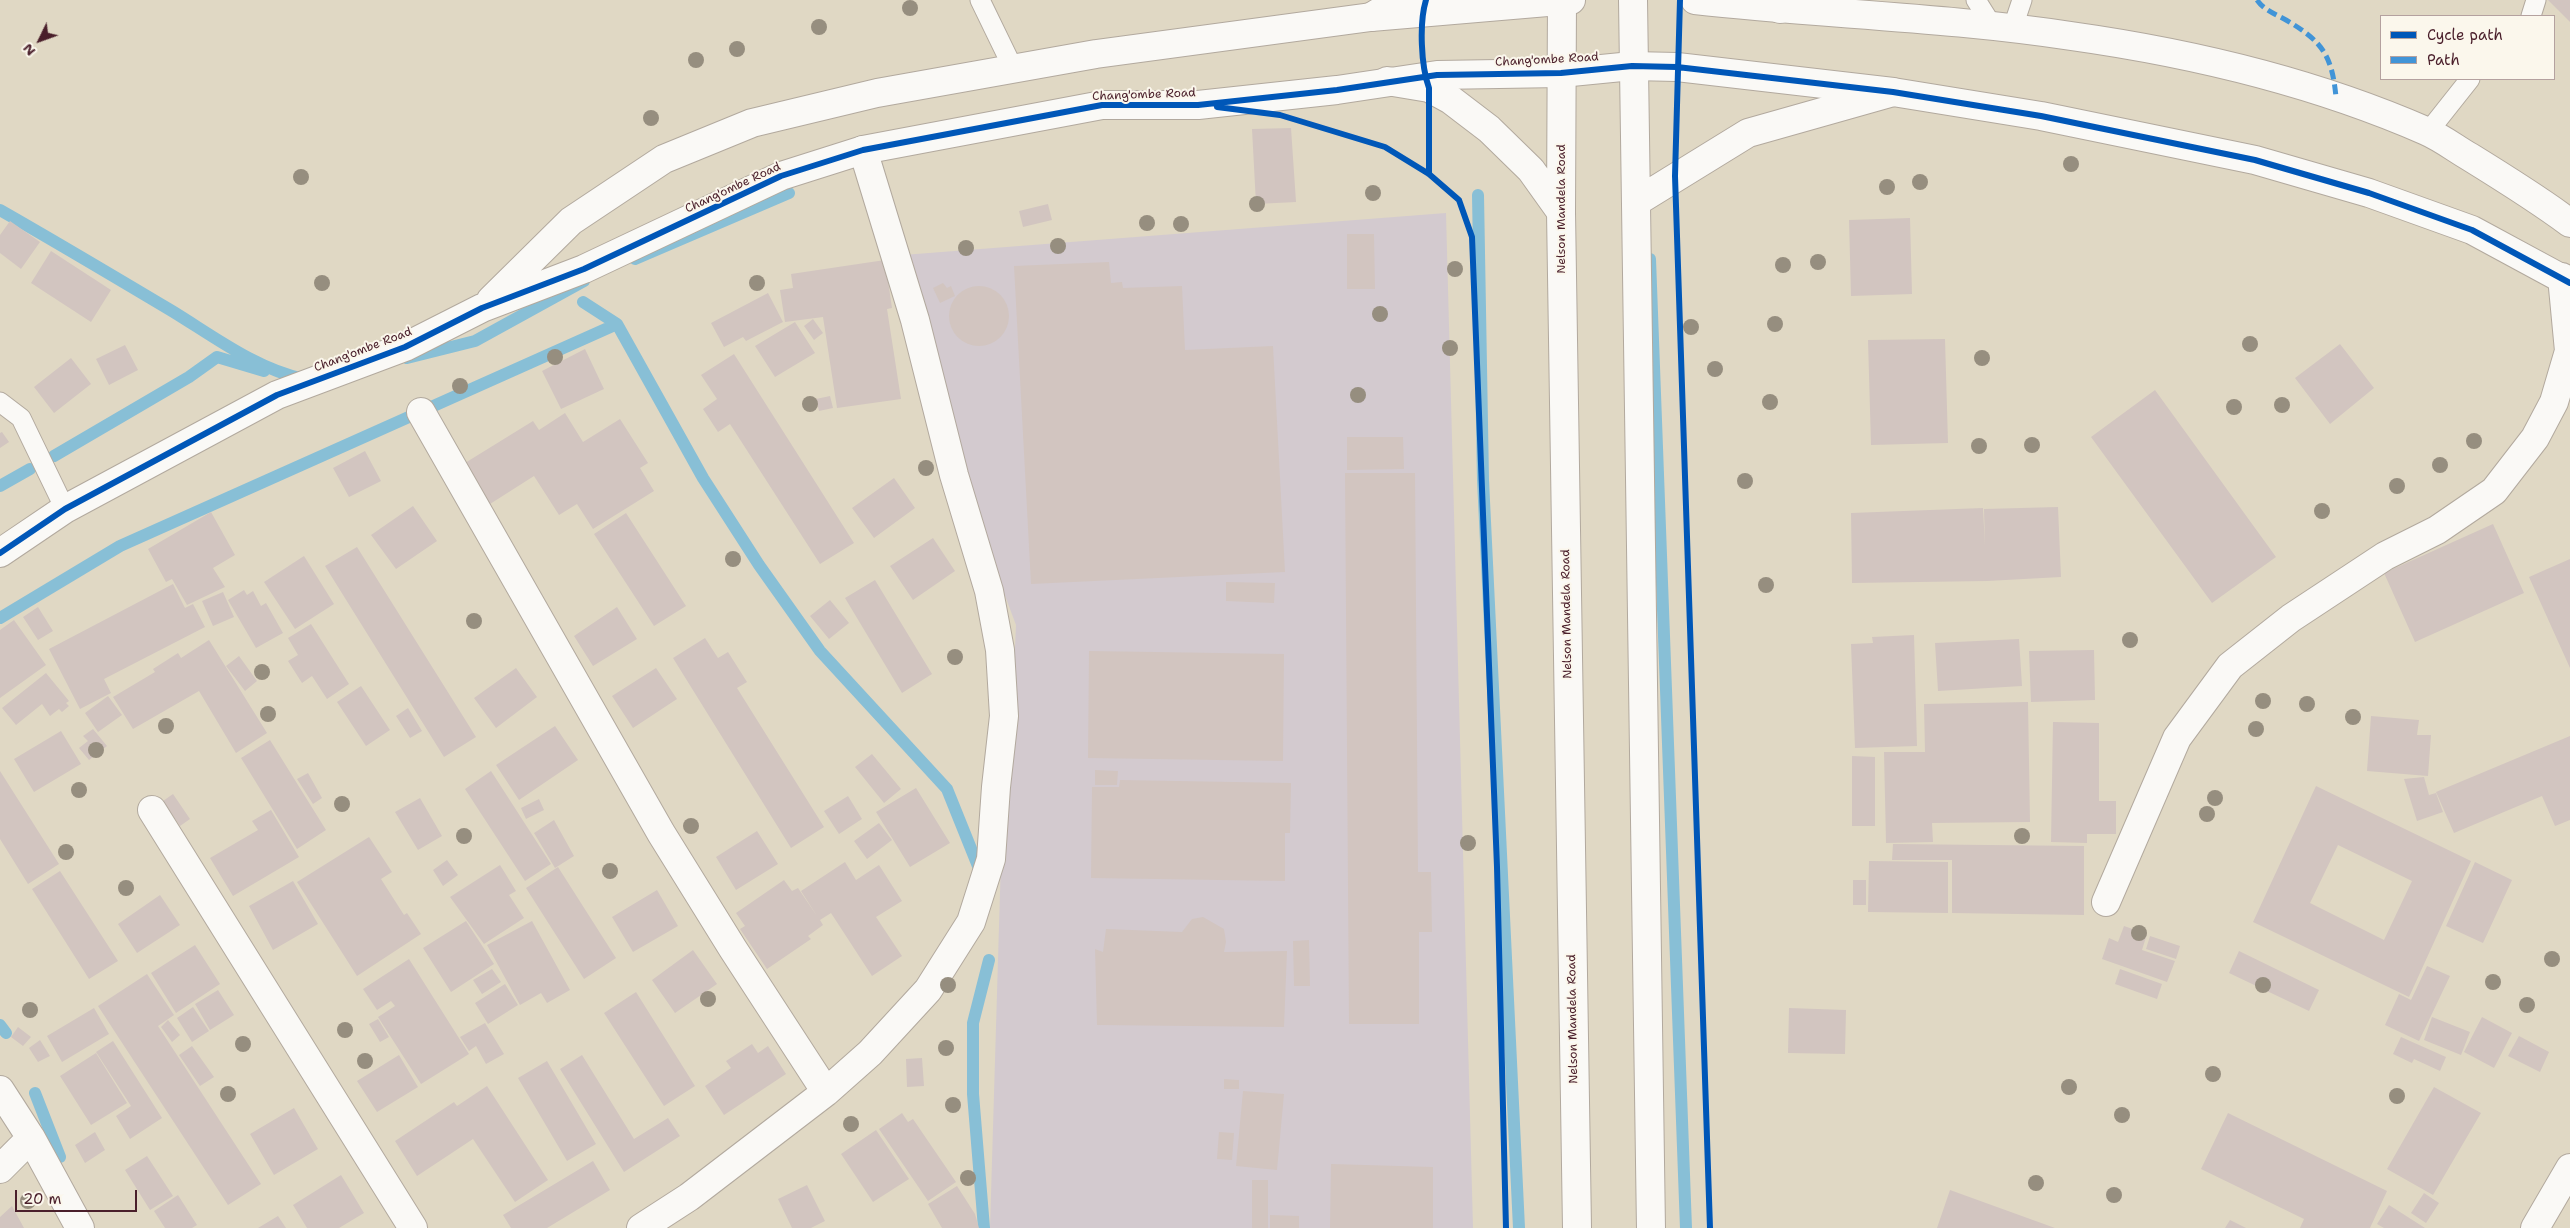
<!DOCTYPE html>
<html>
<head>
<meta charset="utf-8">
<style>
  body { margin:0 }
  #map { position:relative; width:2570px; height:1228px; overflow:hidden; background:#e0d8c4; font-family:"Shantell Sans",sans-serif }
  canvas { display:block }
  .legend { position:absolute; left:2380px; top:15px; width:175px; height:65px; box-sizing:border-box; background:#fbf7ec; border:1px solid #b4a19f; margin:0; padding:6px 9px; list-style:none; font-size:15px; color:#4a1f2b }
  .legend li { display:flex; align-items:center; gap:10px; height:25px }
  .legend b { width:25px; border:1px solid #b4a19f }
  .north { position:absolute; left:15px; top:15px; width:50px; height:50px; -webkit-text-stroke:4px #fbf7ec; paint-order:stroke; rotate:228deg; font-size:14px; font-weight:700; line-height:20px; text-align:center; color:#4a1f2b }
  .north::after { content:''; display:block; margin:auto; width:18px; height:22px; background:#4a1f2b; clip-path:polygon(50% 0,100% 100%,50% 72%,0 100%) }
  .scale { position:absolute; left:15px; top:1190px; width:122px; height:22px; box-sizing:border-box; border:2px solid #4a1f2b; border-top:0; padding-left:6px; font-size:15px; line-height:18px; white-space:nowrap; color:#4a1f2b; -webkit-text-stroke:4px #fbf7ec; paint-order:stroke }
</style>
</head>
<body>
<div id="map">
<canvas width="2570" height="1228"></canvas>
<ul class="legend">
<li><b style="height:6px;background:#0057b8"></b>Cycle path</li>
<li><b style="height:6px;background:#4194d7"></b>Path</li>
</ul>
<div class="north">N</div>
<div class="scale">20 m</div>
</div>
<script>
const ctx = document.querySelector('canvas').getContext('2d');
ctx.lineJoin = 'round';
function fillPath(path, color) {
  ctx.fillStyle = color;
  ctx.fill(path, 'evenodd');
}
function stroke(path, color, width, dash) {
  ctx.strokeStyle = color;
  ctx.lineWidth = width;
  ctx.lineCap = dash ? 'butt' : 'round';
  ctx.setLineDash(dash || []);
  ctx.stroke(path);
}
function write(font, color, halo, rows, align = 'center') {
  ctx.font = font + ' "Shantell Sans",sans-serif';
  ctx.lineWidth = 4;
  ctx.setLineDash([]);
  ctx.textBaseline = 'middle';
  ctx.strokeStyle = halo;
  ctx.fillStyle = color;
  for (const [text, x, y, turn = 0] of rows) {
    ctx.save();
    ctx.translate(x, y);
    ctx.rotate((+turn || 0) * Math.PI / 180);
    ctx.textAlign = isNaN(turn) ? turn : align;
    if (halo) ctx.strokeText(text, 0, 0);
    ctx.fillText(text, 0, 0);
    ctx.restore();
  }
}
const industrial = new Path2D(`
  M 1446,213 L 1473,1228 L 990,1228 L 1001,859 L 1011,739 L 1016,625 L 971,505 L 903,255 Z`);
const stream = new Path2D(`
  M 1478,195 L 1483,480 L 1519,1228
  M 0,210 C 58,243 115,277 172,311 C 213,336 256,369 304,379
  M 635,259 L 789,193
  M 1650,259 L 1686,1228
  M 583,302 L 617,324 L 703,478 L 759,565 L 820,651 L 947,789 L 982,876
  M 407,358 L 475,341 L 584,281
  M 54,456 L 189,377 L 217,357 L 264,371
  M 0,486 L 30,469
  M 0,618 L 120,546 L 617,324
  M 0,1025 L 6,1033
  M 35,1093 L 60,1157
  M 984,1228 L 973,1094 L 973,1023 L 989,960`);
const building = new Path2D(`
  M 2548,0 L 2570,0 L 2570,22 Z
  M 1291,128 L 1296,202 L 1256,204 L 1252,129 Z
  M 1048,204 L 1052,220 L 1023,227 L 1019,211 Z
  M 1910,218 L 1912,294 L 1851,296 L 1849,220 Z
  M 10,221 L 40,242 L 21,269 L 0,253 L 0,235 Z
  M 1347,234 L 1374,234 L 1375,289 L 1347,289 Z
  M 51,251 L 111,290 L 91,322 L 31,283 Z
  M 885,260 L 892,308 L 887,309 L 901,399 L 837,408 L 823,317 L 785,322 L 780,290 L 793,288 L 791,274 Z
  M 1109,262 L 1111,283 L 1122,282 L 1123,288 L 1182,286 L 1185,350 L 1273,346 L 1285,572 L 1031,584 L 1014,266 Z
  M 943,283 L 947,288 L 951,286 L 955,296 L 940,303 L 933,288 Z
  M949 316a30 30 0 1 1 60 0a30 30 0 1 1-60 0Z
  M 768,293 L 783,322 L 746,341 L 743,337 L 724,347 L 711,323 Z
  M 813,319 L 823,333 L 814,340 L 804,326 Z
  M 795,322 L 815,353 L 775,377 L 755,346 Z
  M 1945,339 L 1948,443 L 1871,445 L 1868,340 Z
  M 2340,344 L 2374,388 L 2330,424 L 2295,378 Z
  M 125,345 L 138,370 L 109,385 L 96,359 Z
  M 585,349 L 604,389 L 561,409 L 542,371 Z
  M 734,354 L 854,543 L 820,564 L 730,424 L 718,432 L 703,409 L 717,399 L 701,375 Z
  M 71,358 L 91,384 L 54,413 L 34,387 Z
  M 2155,390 L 2276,557 L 2212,603 L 2091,437 Z
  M 830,396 L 833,408 L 819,411 L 816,399 Z
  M 565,413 L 583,442 L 620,419 L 648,463 L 640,468 L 654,491 L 593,529 L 577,504 L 559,515 L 534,476 L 490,504 L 465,463 L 533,421 L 539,430 Z
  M 2,432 L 9,442 L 0,448 L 0,433 Z
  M 1347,437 L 1403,437 L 1404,469 L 1347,470 Z
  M 365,451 L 381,481 L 349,497 L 333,468 Z
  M 1345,473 L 1415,473 L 1418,872 L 1431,872 L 1432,932 L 1419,932 L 1419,1024 L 1349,1024 Z
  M 894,478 L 915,508 L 874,538 L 852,508 Z
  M 413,506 L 437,541 L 396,569 L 371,535 Z
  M 2058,507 L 2061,577 L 1987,581 L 1852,583 L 1851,513 L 1983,508 L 1985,546 L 1984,509 Z
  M 211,512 L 235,555 L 213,568 L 225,587 L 187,605 L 172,579 L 166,582 L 148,549 Z
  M 626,513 L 686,606 L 654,626 L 594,534 Z
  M 2493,524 L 2524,593 L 2415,642 L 2384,573 Z
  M 933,538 L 955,571 L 913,600 L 890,566 Z
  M 357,547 L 476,737 L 444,757 L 325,566 Z
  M 304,556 L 334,604 L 295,629 L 264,582 Z
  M 2570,559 L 2570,668 L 2529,577 Z
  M 875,580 L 932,674 L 902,693 L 845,598 Z
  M 1226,582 L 1275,583 L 1274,603 L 1226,601 Z
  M 173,584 L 185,608 L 193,604 L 205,627 L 104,679 L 111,693 L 80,709 L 49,649 Z
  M 244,590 L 247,595 L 253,591 L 261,606 L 266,603 L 283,633 L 256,648 L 228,600 Z
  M 223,592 L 234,617 L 213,626 L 202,601 Z
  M 830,600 L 849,623 L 829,639 L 810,616 Z
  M 38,607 L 53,631 L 38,640 L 23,617 Z
  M 617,607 L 637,639 L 593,666 L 574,636 Z
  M 14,620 L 46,665 L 0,698 L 0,630 Z
  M 311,624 L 349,684 L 327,699 L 312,676 L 302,683 L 288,661 L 298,655 L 288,638 Z
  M 1914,635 L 1917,746 L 1855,748 L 1851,644 L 1873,643 L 1872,637 Z
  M 705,638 L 718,658 L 728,652 L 747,682 L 737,688 L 824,827 L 791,848 L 673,658 Z
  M 2019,639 L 2022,686 L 1938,691 L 1935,643 Z
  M 209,640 L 267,733 L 236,753 L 199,691 L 133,729 L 113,697 L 155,672 L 153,669 L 178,653 L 181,658 Z
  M 2094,650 L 2095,700 L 2031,702 L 2029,651 Z
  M 1089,651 L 1284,654 L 1283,761 L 1088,758 Z
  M 239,656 L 257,681 L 245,691 L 226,666 Z
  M 516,668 L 537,697 L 496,728 L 474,698 Z
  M 656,668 L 677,699 L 633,728 L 612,696 Z
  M 46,673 L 69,701 L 66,703 L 69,706 L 62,712 L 59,709 L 50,716 L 42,704 L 16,725 L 2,708 Z
  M 361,686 L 390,730 L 366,746 L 337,702 Z
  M 108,696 L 122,715 L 98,732 L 85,713 Z
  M 2028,702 L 2030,822 L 1932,823 L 1933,842 L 1886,843 L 1884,752 L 1925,752 L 1924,704 Z
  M 408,708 L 422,731 L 410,738 L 396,716 Z
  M 2371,716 L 2419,720 L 2417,735 L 2431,735 L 2428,776 L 2367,771 Z
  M 2053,722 L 2099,723 L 2099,801 L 2116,801 L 2116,834 L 2087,834 L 2087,843 L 2051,842 Z
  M 555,726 L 578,760 L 519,800 L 496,765 Z
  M 93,729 L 107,746 L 89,760 L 79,748 L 88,741 L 83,736 Z
  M 61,731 L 81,764 L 34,792 L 14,759 Z
  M 2570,736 L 2570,820 L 2555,826 L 2542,796 L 2454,833 L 2436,792 Z
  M 270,740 L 326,830 L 297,849 L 241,758 Z
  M 872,754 L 901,789 L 884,803 L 855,767 Z
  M 1852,756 L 1875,757 L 1875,826 L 1852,826 Z
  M 1095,770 L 1118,771 L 1117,785 L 1095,785 Z
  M 0,771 L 59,864 L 28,884 L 0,839 Z
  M 491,771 L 551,864 L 525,881 L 465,789 Z
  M 308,773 L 322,798 L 313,804 L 297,779 Z
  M 2424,777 L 2429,795 L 2436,793 L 2443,812 L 2417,821 L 2404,779 Z
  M 1120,780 L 1291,783 L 1290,833 L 1285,833 L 1285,881 L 1091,878 L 1092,787 L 1119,787 Z
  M 2316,786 L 2471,861 L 2409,997 L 2253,922 ZM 2338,845 L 2412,881 L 2384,940 L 2310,903 Z
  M 916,788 L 950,843 L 910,867 L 876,812 Z
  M 173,794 L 190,819 L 180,826 L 163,801 Z
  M 848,796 L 862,819 L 839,834 L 824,811 Z
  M 420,798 L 442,836 L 418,850 L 395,812 Z
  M 539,799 L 544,810 L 526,819 L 521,808 Z
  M 271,810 L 299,857 L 233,896 L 210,858 L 258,830 L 252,821 Z
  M 554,820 L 574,856 L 555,868 L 534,833 Z
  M 879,823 L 892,840 L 867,859 L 854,841 Z
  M 757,831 L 778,864 L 736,890 L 716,857 Z
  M 369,837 L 392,872 L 381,879 L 404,915 L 407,913 L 421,934 L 357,976 L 297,882 Z
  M 1893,844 L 2084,846 L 2084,915 L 1952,913 L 1952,860 L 1892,860 Z
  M 447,860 L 458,875 L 443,886 L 433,870 Z
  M 1869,861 L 1948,862 L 1948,913 L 1868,912 Z
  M 845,862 L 856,880 L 879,865 L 902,901 L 876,917 L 902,956 L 872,976 L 831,913 L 820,920 L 823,925 L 808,936 L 811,939 L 767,969 L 740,929 L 745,926 L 736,913 L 784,880 L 792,891 L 798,888 L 817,916 L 801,891 Z
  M 2475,862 L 2512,880 L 2483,943 L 2446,926 Z
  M 500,865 L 516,891 L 509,895 L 524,918 L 484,944 L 450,897 Z
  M 558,867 L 616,958 L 584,979 L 526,888 Z
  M 60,871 L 118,961 L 89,979 L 32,889 Z
  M 1853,880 L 1866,880 L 1866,905 L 1853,905 Z
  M 293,881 L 318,924 L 273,950 L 249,906 Z
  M 657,890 L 678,926 L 633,952 L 612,917 Z
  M 160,895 L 180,925 L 137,953 L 118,924 Z
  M 1203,917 L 1224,929 L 1226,942 L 1224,952 L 1287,951 L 1284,1027 L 1097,1025 L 1095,949 L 1103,952 L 1106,929 L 1182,932 L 1192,919 Z
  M 466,921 L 494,964 L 451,992 L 423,948 Z
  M 532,921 L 570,990 L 547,1003 L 541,993 L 520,1005 L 487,945 Z
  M 2124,926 L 2147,934 L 2142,950 L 2175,961 L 2167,982 L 2102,959 L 2109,938 L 2118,942 Z
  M 2150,936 L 2180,946 L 2176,959 L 2146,949 Z
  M 1309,940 L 1310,986 L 1294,986 L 1293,941 Z
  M 195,945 L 220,984 L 176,1013 L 151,973 Z
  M 693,950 L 717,984 L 675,1013 L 652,980 Z
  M 2239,951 L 2319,990 L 2309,1011 L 2229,973 Z
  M 409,959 L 469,1054 L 421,1084 L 378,1017 L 395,1006 L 391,1001 L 377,1010 L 363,989 Z
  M 2427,966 L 2450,976 L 2419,1041 L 2385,1025 L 2399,994 L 2411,1000 Z
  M 492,969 L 501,982 L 482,994 L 473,980 Z
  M 2120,969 L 2162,984 L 2157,999 L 2115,984 Z
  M 147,974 L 174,1015 L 158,1026 L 261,1184 L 228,1205 L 98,1006 Z
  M 505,984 L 518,1005 L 488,1024 L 475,1003 Z
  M 218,990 L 234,1015 L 210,1030 L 195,1004 Z
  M 636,992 L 695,1086 L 664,1106 L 604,1013 Z
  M 193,1007 L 209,1031 L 192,1042 L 177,1018 Z
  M 94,1008 L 109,1034 L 62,1062 L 47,1036 Z
  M 1789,1008 L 1846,1010 L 1845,1054 L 1788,1053 Z
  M 2432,1017 L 2470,1032 L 2461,1055 L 2424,1040 Z
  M 2482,1017 L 2512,1033 L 2494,1068 L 2464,1052 Z
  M 378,1019 L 389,1037 L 380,1042 L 369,1024 Z
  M 168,1020 L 180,1035 L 172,1042 L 161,1027 Z
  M 485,1023 L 504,1054 L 486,1064 L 476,1046 L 469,1051 L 460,1037 Z
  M 18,1027 L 31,1037 L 23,1046 L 11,1037 Z
  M 2519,1036 L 2549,1052 L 2540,1072 L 2508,1056 Z
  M 2401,1037 L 2446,1057 L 2440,1071 L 2414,1059 L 2412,1063 L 2393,1054 Z
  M 40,1040 L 50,1056 L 38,1062 L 29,1048 Z
  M 113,1041 L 162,1118 L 130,1139 L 116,1116 L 131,1106 L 96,1052 Z
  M 752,1044 L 758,1053 L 768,1046 L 786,1074 L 724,1115 L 705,1086 L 731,1068 L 726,1061 Z
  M 192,1046 L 214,1077 L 200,1086 L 179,1055 Z
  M 96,1053 L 127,1103 L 91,1125 L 60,1076 Z
  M 399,1055 L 418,1087 L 377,1112 L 357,1081 Z
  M 582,1055 L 634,1139 L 668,1118 L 680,1136 L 624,1172 L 560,1069 Z
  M 922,1058 L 924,1086 L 907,1087 L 906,1059 Z
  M 547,1061 L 596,1144 L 567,1161 L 518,1078 Z
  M 1224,1079 L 1239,1080 L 1239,1089 L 1224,1089 Z
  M 487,1086 L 548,1180 L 515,1202 L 473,1139 L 417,1176 L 395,1141 L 454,1102 L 457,1106 Z
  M 2434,1087 L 2481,1113 L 2433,1195 L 2387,1169 Z
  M 1243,1091 L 1284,1094 L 1277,1170 L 1236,1166 Z
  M 294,1108 L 318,1149 L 274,1175 L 250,1134 Z
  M 902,1113 L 908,1122 L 913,1119 L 956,1182 L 928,1201 L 879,1129 Z
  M 2228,1113 L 2387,1191 L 2370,1228 L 2300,1228 L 2304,1219 L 2201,1169 Z
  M 876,1130 L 909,1179 L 873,1202 L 841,1154 Z
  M 95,1132 L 105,1150 L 85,1163 L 75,1145 Z
  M 1219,1132 L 1234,1133 L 1232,1160 L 1217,1159 Z
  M 147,1156 L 173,1196 L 150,1210 L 125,1170 Z
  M 593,1161 L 610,1190 L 547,1228 L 511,1228 L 503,1215 Z
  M 1331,1164 L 1433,1167 L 1433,1228 L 1330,1228 Z
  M 341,1175 L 364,1213 L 339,1228 L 307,1228 L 293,1205 Z
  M 1252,1180 L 1268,1180 L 1268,1228 L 1252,1228 Z
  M 807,1185 L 825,1221 L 811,1228 L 792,1228 L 778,1199 Z
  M 957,1186 L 975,1214 L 979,1228 L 942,1228 L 928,1204 Z
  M 1950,1190 L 2055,1228 L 1937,1228 Z
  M 2424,1193 L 2439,1203 L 2426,1223 L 2411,1213 Z
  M 178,1195 L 197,1225 L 192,1228 L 165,1228 L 154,1211 Z
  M 2389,1205 L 2425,1228 L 2384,1228 L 2377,1224 Z
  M 12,1206 L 24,1228 L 0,1228 L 0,1217 Z
  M 1270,1215 L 1299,1216 L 1299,1228 L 1270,1228 Z
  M 278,1216 L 286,1228 L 258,1228 Z
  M 2230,1220 L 2246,1228 L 2225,1228 Z`);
const lane = new Path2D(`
  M 980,0 L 1013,68
  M 1976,0 L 1993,27
  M 2531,16 L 2536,0
  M 2012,30 L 2022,0
  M 2428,132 L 2470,79
  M 0,402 L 21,418 L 65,509`);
const street = new Path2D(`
  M 421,412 L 661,833 L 733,949 L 826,1092
  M 152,810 L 413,1228
  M 2106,902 L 2177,738 L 2230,666 L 2291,618 L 2385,556 L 2437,530 L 2494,491 L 2535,438 L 2554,402 L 2569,351 L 2562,277
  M 0,1090 L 31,1138 L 80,1228
  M 0,1169 L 31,1138
  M 641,1228 L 689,1197 L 826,1092 L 870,1053 L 928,990 L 971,922 L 991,859 L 996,787 L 1004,716 L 1000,650 L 989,591 L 954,475 L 915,320 L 863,150`);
const secondary = new Path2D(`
  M 1695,0 C 1820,14 1946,17 2071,36 C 2192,53 2314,82 2426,131 C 2442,138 2456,149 2470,157 C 2504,178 2538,199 2570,223
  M 491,300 L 571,221 L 664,159 L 752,123 L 877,93 L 1096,54 L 1371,17 L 1571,0
  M 0,553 L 65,509 L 277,395 L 405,347 L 482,308 L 584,269 L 781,176 L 863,150 L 1102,105 L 1198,105 L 1337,90 L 1437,75 L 1561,73 L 1632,66 L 1677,67 L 1893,92 L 2041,116 L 2255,160 L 2369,193 L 2472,230 L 2570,283
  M 2535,1228 L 2570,1168`);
const primary = new Path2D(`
  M 1562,0 L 1561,212 L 1577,1228
  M 1633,0 L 1651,1228
  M 1771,0 L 1780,9
  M 1371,17 L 1399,0
  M 1387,81 L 1429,88 L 1451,100 L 1489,129 L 1531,170 L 1561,212
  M 1636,202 L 1748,133 L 1893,92`);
const quiet = new Path2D(`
  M 2257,0 C 2264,10 2275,14 2286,20 C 2322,41 2332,55 2336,97`);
const cycleway = new Path2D(`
  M 1426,0 C 1419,23 1421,66 1429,88 L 1429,174
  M 1680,0 L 1675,176 L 1710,1228
  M 1217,107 L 1280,115 L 1385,147 L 1429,174 L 1459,200 L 1472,237 L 1497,867 L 1506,1228
  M 0,553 L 65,509 L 277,395 L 405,347 L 482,308 L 584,269 L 781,176 L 863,150 L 1102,105 L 1198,105 L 1337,90 L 1437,75 L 1561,73 L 1632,66 L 1677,67 L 1893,92 L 2041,116 L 2255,160 L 2369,193 L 2472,230 L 2570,283`);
const trees = [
  [910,8],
  [819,27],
  [737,49],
  [696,60],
  [651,118],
  [2071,164],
  [301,177],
  [1920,182],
  [1887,187],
  [1373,193],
  [1257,204],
  [1147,223],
  [1181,224],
  [1058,246],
  [966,248],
  [1818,262],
  [1783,265],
  [1455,269],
  [322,283],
  [757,283],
  [1380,314],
  [1775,324],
  [1691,327],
  [2250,344],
  [1450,348],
  [555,357],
  [1982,358],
  [1715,369],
  [460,386],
  [1358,395],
  [1770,402],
  [810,404],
  [2282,405],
  [2234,407],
  [2474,441],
  [2032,445],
  [1979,446],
  [2440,465],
  [926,468],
  [1745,481],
  [2397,486],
  [2322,511],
  [733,559],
  [1766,585],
  [474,621],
  [2130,640],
  [955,657],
  [262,672],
  [2263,701],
  [2307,704],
  [268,714],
  [2353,717],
  [166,726],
  [2256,729],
  [96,750],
  [79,790],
  [2215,798],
  [342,804],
  [2207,814],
  [691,826],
  [464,836],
  [2022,836],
  [1468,843],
  [66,852],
  [610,871],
  [126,888],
  [2139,933],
  [2552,959],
  [2493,982],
  [948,985],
  [2263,985],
  [708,999],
  [2527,1005],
  [30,1010],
  [345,1030],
  [243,1044],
  [946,1048],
  [365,1061],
  [2213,1074],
  [2069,1087],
  [228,1094],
  [2397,1096],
  [953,1105],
  [2122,1115],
  [851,1124],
  [968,1178],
  [2036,1183],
  [2114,1195],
  [28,1201]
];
const streetNames = [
  ["Chang'ombe Road",1547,60,-3],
  ["Chang'ombe Road",1144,95,-2],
  ["Chang'ombe Road",733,188,-25],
  ["Nelson Mandela Road",1562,209,-90],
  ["Chang'ombe Road",363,350,-21],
  ["Nelson Mandela Road",1567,614,-91],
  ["Nelson Mandela Road",1573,1019,-91]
];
fillPath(industrial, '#d3cacf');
stroke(stream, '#88bfd6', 12);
fillPath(building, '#d2c5c0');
stroke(lane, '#b2a99e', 21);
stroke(street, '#b2a99e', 30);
stroke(secondary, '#b2a99e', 30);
stroke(primary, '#b2a99e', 30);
stroke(lane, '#faf9f6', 19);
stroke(street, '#faf9f6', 28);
stroke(secondary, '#faf9f6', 28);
stroke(primary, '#faf9f6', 28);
stroke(quiet, '#4194d7', 5, [10, 5]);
stroke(cycleway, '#0057b8', 6);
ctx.fillStyle = '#968e7f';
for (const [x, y] of trees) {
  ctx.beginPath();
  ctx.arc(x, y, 8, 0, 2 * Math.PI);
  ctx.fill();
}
write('12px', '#4a1f2b', '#fbf7ec', streetNames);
</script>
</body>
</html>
